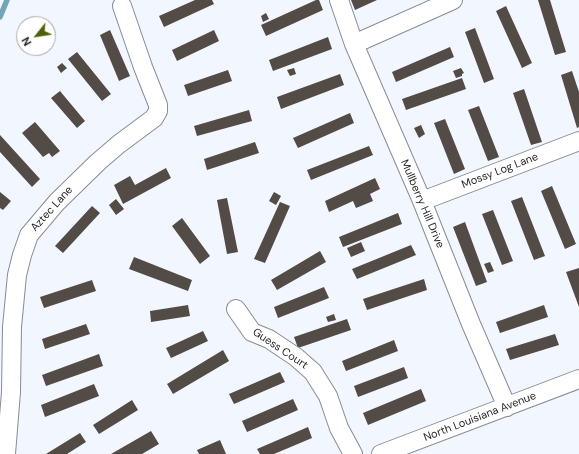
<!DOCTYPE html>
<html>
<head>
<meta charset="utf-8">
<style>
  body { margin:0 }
  #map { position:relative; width:579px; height:454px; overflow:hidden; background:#f2f6fe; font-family:"DM Sans",sans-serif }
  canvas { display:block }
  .north { position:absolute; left:16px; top:16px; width:40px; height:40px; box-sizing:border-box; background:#fff; border:1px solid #a5a6a7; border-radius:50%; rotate:240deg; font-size:11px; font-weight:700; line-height:16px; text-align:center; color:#1f2124 }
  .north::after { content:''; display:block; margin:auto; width:14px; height:18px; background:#4e6109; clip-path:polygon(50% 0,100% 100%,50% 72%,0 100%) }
</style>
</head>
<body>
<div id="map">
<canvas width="579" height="454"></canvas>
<div class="north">N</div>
</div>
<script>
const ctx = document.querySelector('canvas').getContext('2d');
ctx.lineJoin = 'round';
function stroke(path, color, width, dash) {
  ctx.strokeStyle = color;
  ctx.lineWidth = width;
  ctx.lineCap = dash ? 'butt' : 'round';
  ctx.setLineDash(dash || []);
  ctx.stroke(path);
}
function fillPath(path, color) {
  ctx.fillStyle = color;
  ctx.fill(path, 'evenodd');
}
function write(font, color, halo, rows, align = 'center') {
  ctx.font = font + ' "DM Sans",sans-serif';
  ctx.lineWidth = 4;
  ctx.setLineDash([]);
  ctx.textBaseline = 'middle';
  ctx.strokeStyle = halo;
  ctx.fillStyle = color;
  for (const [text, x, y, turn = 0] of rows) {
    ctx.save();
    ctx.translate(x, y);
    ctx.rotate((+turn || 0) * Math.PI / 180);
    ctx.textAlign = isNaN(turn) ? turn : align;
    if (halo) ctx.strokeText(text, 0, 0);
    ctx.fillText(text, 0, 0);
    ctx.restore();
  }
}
const stream = new Path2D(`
  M 0,17 L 7,0`);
const building = new Path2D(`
  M 195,0 L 212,0 L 214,4 L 164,27 L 159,16 Z
  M 316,0 L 319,0 L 323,10 L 266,36 L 261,25 Z
  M 351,0 L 377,0 L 355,10 Z
  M 538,0 L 550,0 L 566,52 L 555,55 Z
  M 506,6 L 532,63 L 522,68 L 496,11 Z
  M 266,13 L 269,19 L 263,22 L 261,16 Z
  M 475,28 L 494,79 L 484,83 L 465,32 Z
  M 110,30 L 130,76 L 119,81 L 100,35 Z
  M 214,30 L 219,41 L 177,61 L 172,50 Z
  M 328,37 L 332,49 L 273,71 L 269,60 Z
  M 450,47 L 454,57 L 396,82 L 392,72 Z
  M 77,52 L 111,94 L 102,101 L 68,59 Z
  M 62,63 L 67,68 L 61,73 L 57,67 Z
  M 294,68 L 296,74 L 290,76 L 287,70 Z
  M 461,68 L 464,73 L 462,74 L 462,76 L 456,78 L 453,71 Z
  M 228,70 L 232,81 L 188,96 L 184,85 Z
  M 572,71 L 579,92 L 579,127 L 577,128 L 561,75 Z
  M 340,74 L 344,85 L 281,109 L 277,97 Z
  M 462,78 L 466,89 L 406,110 L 402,99 Z
  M 524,89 L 542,142 L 531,145 L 513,93 Z
  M 60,91 L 85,121 L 77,128 L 51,98 Z
  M 479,106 L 499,157 L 488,161 L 468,110 Z
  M 249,110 L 252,121 L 197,136 L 194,126 Z
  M 350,113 L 354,123 L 298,148 L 293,138 Z
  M 445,119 L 465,169 L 454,174 L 434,123 Z
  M 35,122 L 60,151 L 52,157 L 49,153 L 43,157 L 22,133 Z
  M 421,125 L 425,134 L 419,138 L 414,128 Z
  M 0,135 L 40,179 L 32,187 L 0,152 Z
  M 255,142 L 259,153 L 207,170 L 204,159 Z
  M 369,146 L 373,155 L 311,180 L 307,170 Z
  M 166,168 L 171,178 L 123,204 L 114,185 L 130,176 L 135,185 Z
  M 375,178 L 380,189 L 370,194 L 373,201 L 356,208 L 353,201 L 329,212 L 325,201 Z
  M 552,186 L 576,244 L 565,249 L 541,191 Z
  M 0,192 L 11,201 L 3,210 L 0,208 Z
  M 274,192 L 281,196 L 276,205 L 269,201 Z
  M 522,197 L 545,256 L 534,260 L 511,201 Z
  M 227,198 L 238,252 L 227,254 L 217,200 Z
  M 116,199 L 124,209 L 116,215 L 109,205 Z
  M 280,202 L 290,206 L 265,263 L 254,259 Z
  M 92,206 L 100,213 L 63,253 L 55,246 Z
  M 493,210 L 513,261 L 502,265 L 482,214 Z
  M 398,213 L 402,224 L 343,247 L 339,237 Z
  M 182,218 L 210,256 L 200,264 L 172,226 Z
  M 465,222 L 487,282 L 476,286 L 453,227 Z
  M 361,242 L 365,251 L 351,257 L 347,248 Z
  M 411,245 L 416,255 L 357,279 L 352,269 Z
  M 320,251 L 326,262 L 277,290 L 271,280 Z
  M 134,257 L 192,280 L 188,291 L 129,269 Z
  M 490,262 L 494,271 L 488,273 L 484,264 Z
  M 579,268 L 579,307 L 566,272 Z
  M 424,279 L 427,290 L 367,310 L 363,299 Z
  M 92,280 L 96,291 L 44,308 L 40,297 Z
  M 324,287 L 329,298 L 278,318 L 274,307 Z
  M 188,305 L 190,316 L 151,322 L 150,311 Z
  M 544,305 L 548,317 L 500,333 L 496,322 Z
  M 334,314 L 336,320 L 328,322 L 326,317 Z
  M 347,319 L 351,330 L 298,348 L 294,337 Z
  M 86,324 L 90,334 L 45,349 L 42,339 Z
  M 203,331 L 208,341 L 171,358 L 166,348 Z
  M 555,334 L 559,345 L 510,360 L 506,349 Z
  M 394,340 L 398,351 L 346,371 L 342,361 Z
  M 223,350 L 229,361 L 173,394 L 167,384 Z
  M 99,354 L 103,366 L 46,386 L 42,375 Z
  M 404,367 L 408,378 L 358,397 L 354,386 Z
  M 280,372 L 285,382 L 234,404 L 229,394 Z
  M 94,384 L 99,396 L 45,417 L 41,405 Z
  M 421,389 L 426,401 L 368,425 L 363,413 Z
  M 293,399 L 298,410 L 247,432 L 242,421 Z
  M 132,400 L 138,410 L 99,434 L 93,425 Z
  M 308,427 L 312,438 L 274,454 L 260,454 L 257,449 Z
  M 151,431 L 159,444 L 142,454 L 111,454 Z
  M 80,433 L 86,442 L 67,454 L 46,454 Z
  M 220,440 L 226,454 L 199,454 L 197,450 Z`);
const minor = new Path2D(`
  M 339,0 L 354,44 L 422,201 L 471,324 L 507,407
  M 354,44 L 453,0
  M 422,201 L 579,141
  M 236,309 L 252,332 L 269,339 L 296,357 L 313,372 L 328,396 L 339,428 L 353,454
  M 6,454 L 11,392 L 12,327 L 17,275 L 22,255 L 29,235 L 57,202 L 98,162 L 119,144 L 154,118 L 158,111 L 158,105 L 143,67 L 122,6
  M 381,454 L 579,379`);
const streetNames = [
  ["Mossy Log Lane",500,171,-21],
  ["Mullberry Hill Drive",422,204,67],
  ["Aztec Lane",52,209,-48],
  ["Guess Court",280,349,34],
  ["North Louisiana Avenue",480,417,-21]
];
stroke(stream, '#73a5b4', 5.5);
fillPath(building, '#534b45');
stroke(minor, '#888c95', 20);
stroke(minor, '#fff', 18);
write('11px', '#1f2124', '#fff', streetNames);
</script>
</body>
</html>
